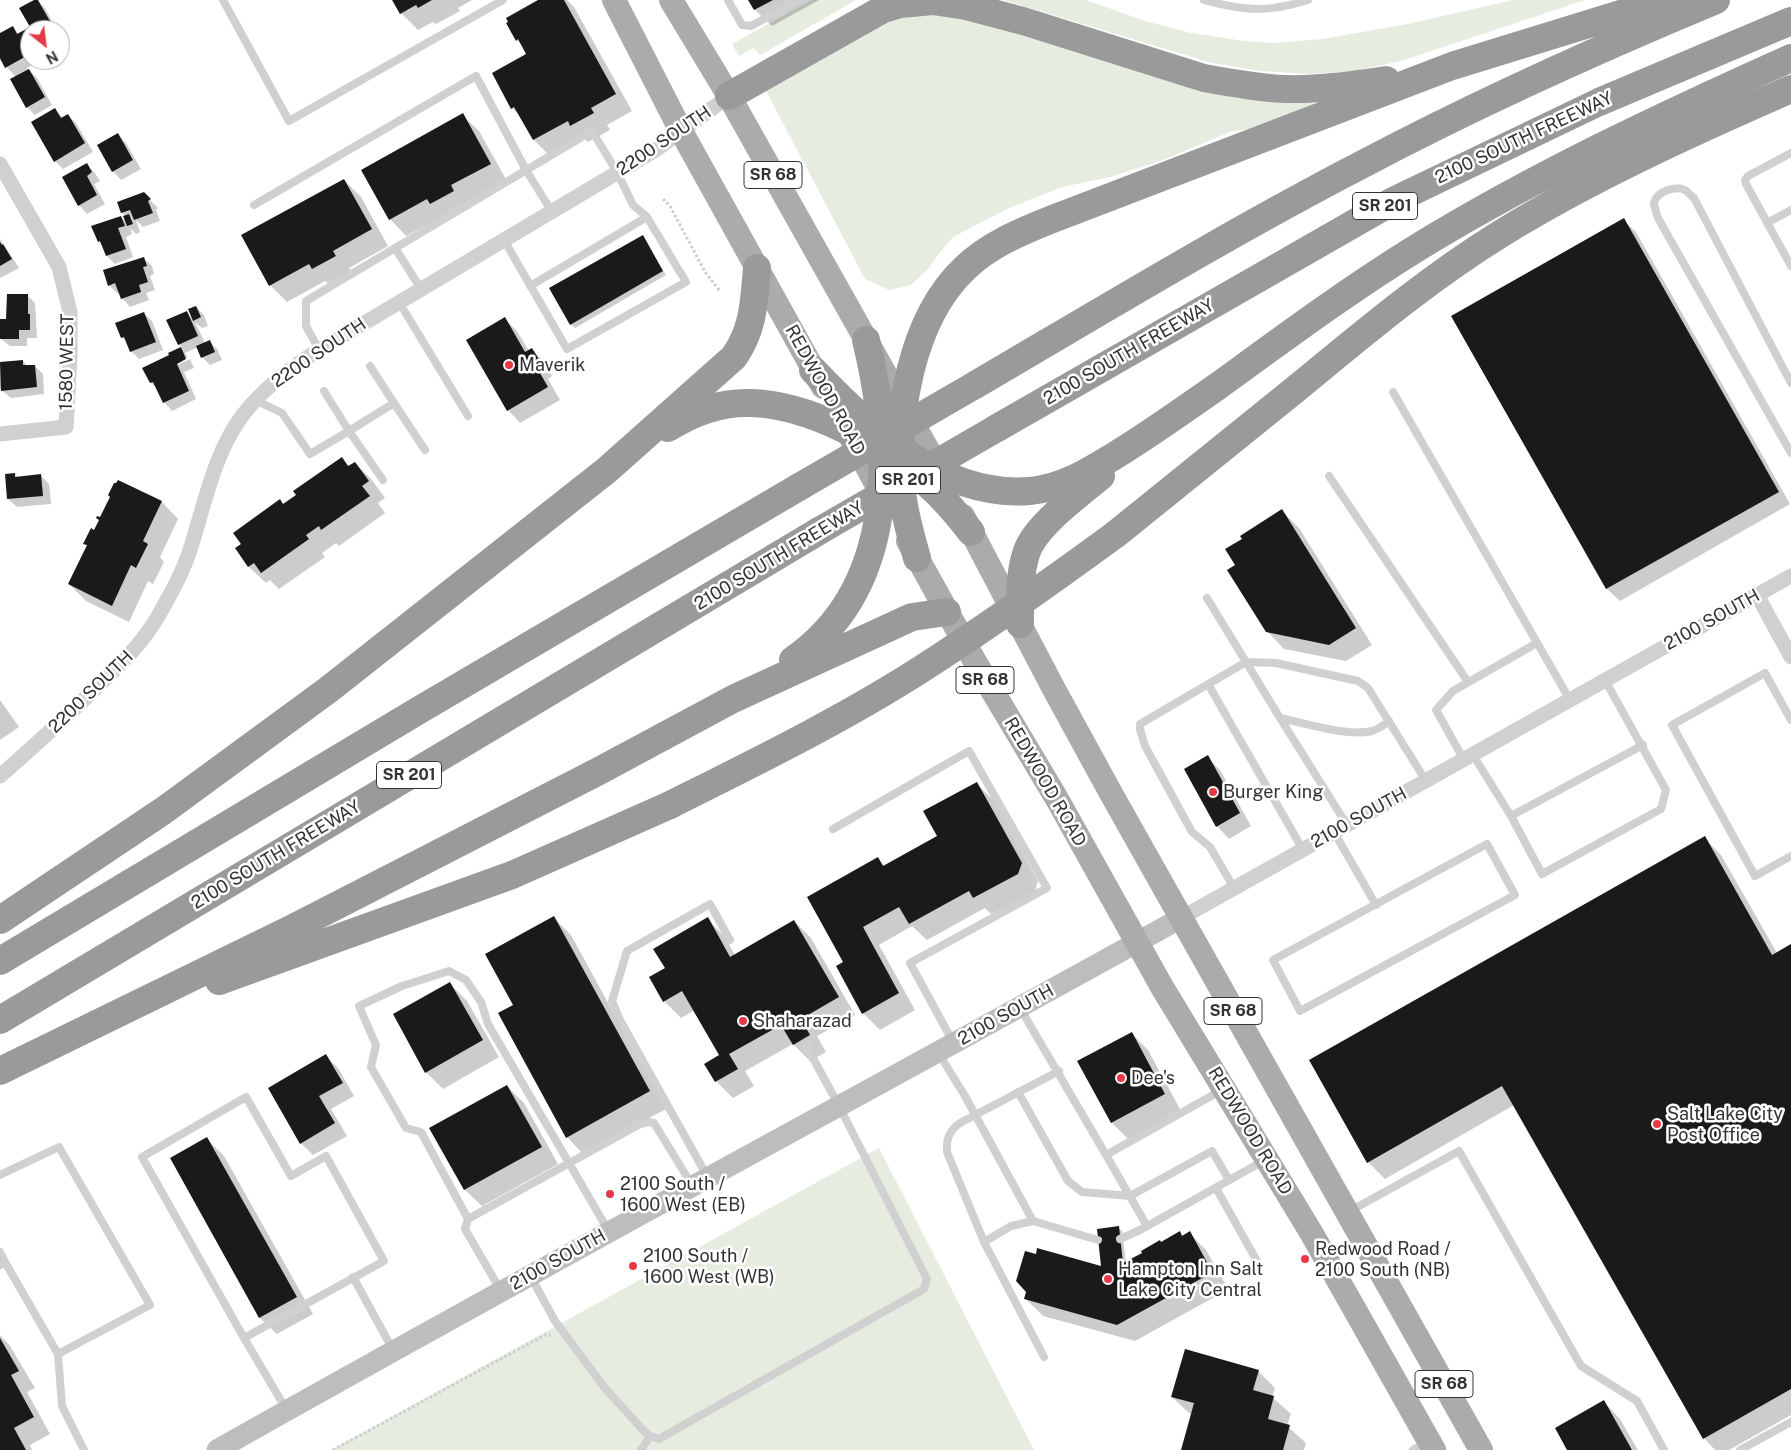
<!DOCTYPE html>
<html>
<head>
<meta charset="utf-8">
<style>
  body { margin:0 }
  #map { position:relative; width:1791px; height:1450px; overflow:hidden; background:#fff; font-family:"Public Sans",sans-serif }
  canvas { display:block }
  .north { position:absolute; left:20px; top:20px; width:50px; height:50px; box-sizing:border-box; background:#fff; border:1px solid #adadad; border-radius:50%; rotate:151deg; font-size:14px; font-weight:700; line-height:20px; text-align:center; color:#333 }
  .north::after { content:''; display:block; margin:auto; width:18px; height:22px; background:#e63946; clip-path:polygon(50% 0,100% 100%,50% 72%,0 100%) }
</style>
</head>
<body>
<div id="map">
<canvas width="1791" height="1450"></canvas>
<div class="north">N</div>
</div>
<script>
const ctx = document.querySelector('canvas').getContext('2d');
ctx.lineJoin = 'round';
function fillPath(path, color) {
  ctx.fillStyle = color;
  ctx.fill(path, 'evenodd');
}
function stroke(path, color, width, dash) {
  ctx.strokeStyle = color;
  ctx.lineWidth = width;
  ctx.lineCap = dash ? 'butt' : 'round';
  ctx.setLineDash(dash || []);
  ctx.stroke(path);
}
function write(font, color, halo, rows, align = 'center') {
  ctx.font = font + ' "Public Sans",sans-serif';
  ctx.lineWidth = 5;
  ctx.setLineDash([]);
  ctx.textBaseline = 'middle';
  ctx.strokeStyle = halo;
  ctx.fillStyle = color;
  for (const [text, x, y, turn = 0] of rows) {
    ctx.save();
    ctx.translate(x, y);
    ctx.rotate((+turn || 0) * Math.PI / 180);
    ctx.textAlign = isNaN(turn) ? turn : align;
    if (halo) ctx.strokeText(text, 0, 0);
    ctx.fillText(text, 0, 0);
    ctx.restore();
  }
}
const green = new Path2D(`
  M 812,0 L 856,0 L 760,55 L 754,48 L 739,56 L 732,44 Z
  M 1003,0 L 1086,0 L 1145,21 L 1191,33 L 1244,41 L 1274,43 L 1323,39 L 1408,24 L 1513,0 L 1585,0 L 1401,61 L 1354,71 L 1309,74 L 1261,71 L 1212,63 Z
  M 939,10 L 1312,96 L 1314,108 L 1259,128 L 1232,131 L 1163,160 L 1110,177 L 1062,187 L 1009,208 L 953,237 L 941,251 L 928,269 L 911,285 L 889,290 L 865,279 L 765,89 L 894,18 Z
  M 879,1148 L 1034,1450 L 331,1450 Z`);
const shadow = new Path2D(`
  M 36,0 L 45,8 L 57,30 L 30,30 L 30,60 L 42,60 L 27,68 L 37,78 L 52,105 L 35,115 L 27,107 L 16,77 L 0,60 L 0,34 L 12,27 L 19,34 L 32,28 Z
  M 393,0 L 472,0 L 458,8 L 460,11 L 436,24 L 433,22 L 418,30 L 401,13 Z
  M 540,0 L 567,0 L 574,7 L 632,111 L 607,125 L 610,130 L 588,142 L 584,138 L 550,156 L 534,140 L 521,116 L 512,108 L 528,54 L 524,47 L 517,40 Z
  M 750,0 L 819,0 L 772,26 L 755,10 Z
  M 55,110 L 63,118 L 68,115 L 76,123 L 93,152 L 63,169 L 55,161 Z
  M 462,115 L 479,131 L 507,181 L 467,203 L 470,208 L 448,221 L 443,216 L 406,236 L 390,219 Z
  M 118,135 L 126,143 L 141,169 L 121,180 L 113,171 L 99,146 Z
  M 87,165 L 95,173 L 100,181 L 94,184 L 105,204 L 87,214 L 79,205 L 64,178 Z
  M 344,180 L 361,197 L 388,246 L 349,268 L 352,273 L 330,285 L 325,281 L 287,302 L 270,285 Z
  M 144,194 L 158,208 L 156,210 L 160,221 L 143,227 L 136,220 L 140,232 L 136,234 L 130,228 L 132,234 L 126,237 L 133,257 L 115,264 L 107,256 L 104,247 L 99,242 L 121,217 L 127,223 L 126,216 L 122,213 L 119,203 Z
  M 1623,220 L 1636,232 L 1790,504 L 1620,601 L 1607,589 L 1453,316 Z
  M 642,236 L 666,275 L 575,328 L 571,324 Z
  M 0,239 L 19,268 L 0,278 Z
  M 143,258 L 152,266 L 154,274 L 150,276 L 155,290 L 146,293 L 149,300 L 130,307 L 122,298 L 120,292 L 117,293 L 109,285 Z
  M 27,295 L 35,303 L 37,338 L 27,338 L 27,346 L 10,346 L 0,338 L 0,330 Z
  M 196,307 L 204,315 L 208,326 L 202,328 L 195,322 L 205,343 L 209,341 L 217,349 L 222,360 L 210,365 L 202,357 L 198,347 L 185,353 L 188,357 L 177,363 L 177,365 L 190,359 L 194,368 L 184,372 L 196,399 L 172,411 L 164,402 L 159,390 L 151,383 L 171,356 L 170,354 L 182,348 L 179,344 L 186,312 L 193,319 Z
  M 143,313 L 152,321 L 163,350 L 139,359 L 131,351 L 128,343 L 122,337 Z
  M 505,319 L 517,331 L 529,351 L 532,349 L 544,362 L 552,376 L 548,379 L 560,400 L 520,423 L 508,410 Z
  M 23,361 L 28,367 L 35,366 L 43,374 L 44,394 L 11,398 L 0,389 L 0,363 Z
  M 341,458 L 350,467 L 355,463 L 372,480 L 385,498 L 378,503 L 385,513 L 339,546 L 336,543 L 322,553 L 325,557 L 279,589 L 270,580 L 266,583 L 249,567 L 236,548 L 242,544 L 280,501 L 284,505 Z
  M 15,474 L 18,478 L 41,476 L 49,484 L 51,504 L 17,507 L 8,499 Z
  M 119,481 L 162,502 L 178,519 L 160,557 L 164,562 L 153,584 L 148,581 L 129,622 L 86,601 L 69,584 L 88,546 L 85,543 L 95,531 L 100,521 L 97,518 L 101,519 Z
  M 1282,511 L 1299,528 L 1372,645 L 1346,661 L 1284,649 L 1267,631 L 1236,566 L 1243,539 Z
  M 0,700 L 19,727 L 0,740 Z
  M 1207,757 L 1220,770 L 1251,826 L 1229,839 L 1217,826 Z
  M 976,783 L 993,800 L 1038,881 L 1035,891 L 991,914 L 985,908 L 927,940 L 912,926 L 879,945 L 915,1010 L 880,1030 L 863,1013 L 845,963 L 877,859 L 885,866 L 938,836 Z
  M 1704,838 L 1721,855 L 1777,953 L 1791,946 L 1791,1415 L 1729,1450 L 1715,1450 L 1704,1438 L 1514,1105 L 1385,1179 L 1368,1162 Z
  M 554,918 L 571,935 L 666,1109 L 583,1154 L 567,1137 L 515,1006 Z
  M 707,919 L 724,936 L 735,955 L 794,921 L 811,938 L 855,1015 L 817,1036 L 826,1052 L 810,1061 L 793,1044 L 745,1071 L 754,1086 L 733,1098 L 716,1081 L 721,1055 L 695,1010 L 681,1018 L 664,1001 L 666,969 Z
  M 450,984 L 467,1001 L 499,1057 L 443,1089 L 426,1072 Z
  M 1132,1034 L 1148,1050 L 1181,1111 L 1128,1139 L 1112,1123 Z
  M 326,1056 L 338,1068 L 354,1096 L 331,1109 L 347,1136 L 313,1155 L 301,1143 Z
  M 507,1086 L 524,1103 L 558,1164 L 482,1206 L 465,1190 L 431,1129 Z
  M 207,1139 L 224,1156 L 313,1314 L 277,1334 L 260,1318 L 171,1159 Z
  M 1118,1228 L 1122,1231 L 1126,1263 L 1180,1232 L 1183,1236 L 1189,1233 L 1206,1250 L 1226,1285 L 1218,1289 L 1220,1294 L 1135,1341 L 1043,1316 L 1026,1299 L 1103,1267 Z
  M 0,1335 L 10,1346 L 35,1388 L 27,1392 L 50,1434 L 30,1445 L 32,1450 L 0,1450 Z
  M 1258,1371 L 1275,1388 L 1272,1397 L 1291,1414 L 1287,1426 L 1306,1443 L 1304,1450 L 1183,1450 L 1192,1414 L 1189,1413 L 1172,1397 Z
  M 1604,1402 L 1620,1419 L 1638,1450 L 1569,1450 Z`);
const building = new Path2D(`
  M 34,0 L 38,0 L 51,23 L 37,30 L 30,30 L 30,54 L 5,68 L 0,58 L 0,33 L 13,26 L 17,34 L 30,27 L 19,8 Z
  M 392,0 L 432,0 L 418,8 L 416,5 L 400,14 Z
  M 538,0 L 564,0 L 616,94 L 591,108 L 594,113 L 570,126 L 568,121 L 533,140 L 514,107 L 511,109 L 492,73 L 526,54 L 518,39 L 516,41 L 506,23 L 508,22 L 506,18 Z
  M 748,0 L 773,0 L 754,10 Z
  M 29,69 L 45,97 L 26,108 L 10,79 Z
  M 55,108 L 61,118 L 68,114 L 85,143 L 54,162 L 31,122 Z
  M 463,113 L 491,164 L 451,185 L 454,191 L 430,204 L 427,199 L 389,220 L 361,170 Z
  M 118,133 L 133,160 L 112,172 L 97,145 Z
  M 87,163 L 92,172 L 87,176 L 97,195 L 78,206 L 62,177 Z
  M 344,179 L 372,229 L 333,251 L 336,256 L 312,269 L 309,264 L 269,286 L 241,235 Z
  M 144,192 L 151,199 L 148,201 L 153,213 L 134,220 L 130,210 L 121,213 L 117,202 Z
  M 129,214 L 133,224 L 127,226 L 123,216 Z
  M 121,216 L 125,226 L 118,228 L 126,249 L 106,256 L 100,241 L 98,242 L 91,226 Z
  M 1624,218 L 1779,492 L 1606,589 L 1451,316 Z
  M 643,235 L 663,271 L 570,325 L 549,288 Z
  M 0,242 L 2,245 L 3,244 L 12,259 L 0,266 Z
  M 144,257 L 147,266 L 143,267 L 148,282 L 139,285 L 141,292 L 121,299 L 115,283 L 108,286 L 103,270 Z
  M 7,294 L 28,294 L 28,314 L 30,314 L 30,330 L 19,330 L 19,339 L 0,339 L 0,319 L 6,319 Z
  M 196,306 L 201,317 L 193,321 L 188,309 Z
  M 187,311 L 198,336 L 178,345 L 166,320 Z
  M 144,312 L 156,342 L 130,352 L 124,337 L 121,338 L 115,323 Z
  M 505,317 L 525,352 L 532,348 L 541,363 L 536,366 L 548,387 L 507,411 L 466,340 Z
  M 210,340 L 215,352 L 201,358 L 196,346 Z
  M 181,347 L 186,359 L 177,364 L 189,391 L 163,403 L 153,382 L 150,383 L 142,368 L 169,355 L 168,353 Z
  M 23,360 L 23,365 L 35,365 L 37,387 L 1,391 L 0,362 Z
  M 342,457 L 348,466 L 355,462 L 369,481 L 362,486 L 370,496 L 321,530 L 319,526 L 306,535 L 309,539 L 261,573 L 254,563 L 248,567 L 235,548 L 241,544 L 233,533 L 280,499 L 283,504 L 296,495 L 293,491 Z
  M 15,473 L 15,477 L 41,474 L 43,496 L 7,499 L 5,474 Z
  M 118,480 L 162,501 L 143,541 L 148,544 L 136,568 L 131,565 L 112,606 L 68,584 L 87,545 L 83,544 L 91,528 L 94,530 L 99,520 L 96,518 L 97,516 L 100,517 L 110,497 L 108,495 L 114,483 L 116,483 Z
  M 1282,509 L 1356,628 L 1329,645 L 1266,632 L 1227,570 L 1235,565 L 1225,549 L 1242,539 L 1240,536 Z
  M 1208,755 L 1240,813 L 1216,827 L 1184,769 Z
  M 977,782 L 1022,863 L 1018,874 L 973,898 L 969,891 L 909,924 L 899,907 L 863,927 L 899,993 L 862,1014 L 836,966 L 843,962 L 807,897 L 878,857 L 883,866 L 937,836 L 923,811 Z
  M 1705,836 L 1772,955 L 1791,944 L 1791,1389 L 1703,1439 L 1502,1086 L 1367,1163 L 1309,1060 Z
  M 554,916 L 650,1091 L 566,1138 L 498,1013 L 513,1005 L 485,954 Z
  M 708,917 L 730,957 L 794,920 L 839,997 L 801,1019 L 810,1035 L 793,1045 L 781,1025 L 729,1054 L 738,1069 L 715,1082 L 704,1064 L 719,1055 L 682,991 L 663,1002 L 649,977 L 665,968 L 653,949 Z
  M 450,982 L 483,1040 L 425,1073 L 393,1014 Z
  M 1132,1032 L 1165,1094 L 1111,1123 L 1077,1061 Z
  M 326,1054 L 343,1083 L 319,1096 L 335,1123 L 300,1144 L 268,1088 Z
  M 507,1085 L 542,1147 L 464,1190 L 429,1128 Z
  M 207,1137 L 297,1297 L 259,1318 L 170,1158 Z
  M 1119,1226 L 1123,1263 L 1142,1253 L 1141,1251 L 1160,1240 L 1161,1242 L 1180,1231 L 1182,1236 L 1190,1231 L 1210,1268 L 1202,1272 L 1204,1277 L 1117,1325 L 1024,1299 L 1026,1292 L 1016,1281 L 1025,1251 L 1036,1254 L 1037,1248 L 1101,1266 L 1097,1229 Z
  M 0,1338 L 19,1371 L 11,1375 L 34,1417 L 14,1428 L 26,1450 L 0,1450 Z
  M 1185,1349 L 1259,1370 L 1253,1390 L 1274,1396 L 1268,1419 L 1290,1425 L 1283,1450 L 1181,1450 L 1194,1403 L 1171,1397 Z
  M 1604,1400 L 1632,1450 L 1567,1450 L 1555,1428 Z`);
const path = new Path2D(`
  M 663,199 L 670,206 L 705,272 L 720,291
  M 333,1450 L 545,1335 L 551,1335`);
const lane = new Path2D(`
  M 223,0 L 289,121 L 503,0
  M 728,0 L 742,25 L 751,26 L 799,0
  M 1204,0 C 1245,11 1267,13 1308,0
  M 1791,153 L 1748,176 L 1745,180 L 1746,184 L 1791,266
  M 254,205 L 476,76 L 526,170 L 552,212
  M 1767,223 L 1791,210
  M 395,248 L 421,289
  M 530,286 L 647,217
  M 399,302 L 468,416
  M 319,350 L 306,326 L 306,301 L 592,131 L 617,172 L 633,205 L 647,217 L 686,282 L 567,349 L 504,240
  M 370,366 L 394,403
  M 1791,383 L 1694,198 C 1691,196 1688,192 1685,190 C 1675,185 1656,192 1654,203 C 1654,208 1657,213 1658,218 L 1791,453
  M 324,391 L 349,431 L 394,403 L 425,450
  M 1393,392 L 1570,700
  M 255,400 L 282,413 L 310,454 L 349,431 L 383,480
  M 1329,476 L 1468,682
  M 1207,598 L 1246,662 L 1276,663 L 1358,681 L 1368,688 L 1426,781
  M 1208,684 L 1303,850
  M 1791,720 L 1765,673 L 1672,725 L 1755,876 L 1791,856
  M 1473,755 L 1511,816 L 1542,874 L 1661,809 L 1666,790 L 1605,680
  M 1464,760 L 1436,710 L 1453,691 L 1537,643
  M 1511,816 L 1643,745
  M 1347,825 L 1280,718 C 1305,723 1348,737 1372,731 C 1378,729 1384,725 1389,721
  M 833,829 L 969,751 L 1047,888 L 910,963 L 953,1042
  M 1334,832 L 1376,905
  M 1487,844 L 1515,895 L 1300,1011 L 1273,960 Z
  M 1234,888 L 1210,847 L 1192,832 L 1145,746 L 1140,729 L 1140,724 L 1246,662 L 1280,718
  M 1020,1008 L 1106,1155 L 1222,1090
  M 939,1054 L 965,1096 L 1033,1221
  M 1018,1092 L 1068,1181 L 1082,1192 L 1130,1196 L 1212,1151 L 1229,1180
  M 1106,1155 L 1147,1226
  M 0,1175 L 59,1147 L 150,1305 L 58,1354
  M 707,1176 L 620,1020 L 612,1001 L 627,951 L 710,904 L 730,940
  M 1216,1188 L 1258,1263
  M 1350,1211 L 1459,1151 L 1581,1366 L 1637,1401 L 1664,1450
  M 468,1219 L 421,1132 L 406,1128 L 371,1067 L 376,1045 L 359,1006 L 402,986 L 449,971 L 466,980 L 481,1002 L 488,1024 L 608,1230
  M 1120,1239 L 1142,1229 L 1265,1160
  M 984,1242 L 947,1152 C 946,1139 949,1131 960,1123 L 1059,1071
  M 0,1252 L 5,1262
  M 0,1265 L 5,1262 L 58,1354 L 62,1406 L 84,1450
  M 353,1277 L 393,1350
  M 531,1277 L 555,1321 L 604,1387 L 642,1429 L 650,1436 L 659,1439 L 924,1289 L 927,1279 L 839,1106 L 807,1047
  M 501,1291 L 465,1229 L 468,1219 L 640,1124 L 648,1122 L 654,1123 L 692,1185
  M 244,1338 L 384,1261 L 326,1156 L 291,1176 L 246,1097 L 142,1157 L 244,1338 L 286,1409
  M 1044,1357 L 984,1242 L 1011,1226 L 1033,1221 L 1098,1240
  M 641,1450 L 650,1436
  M 1413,1450 L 1427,1442
  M 1740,1450 L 1791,1422`);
const street = new Path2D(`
  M 0,164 L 59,267 L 70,312 L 70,357 L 66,427 L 0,434
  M 1757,595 L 1791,657
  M 0,776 C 32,748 64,719 95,689 C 118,667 141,645 157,618 C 169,597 181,576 189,553 C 204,508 213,455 242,416 C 263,388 290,368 319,350 L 657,149 L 729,96
  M 1181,918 L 1791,576`);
const secondary = new Path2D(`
  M 217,1450 C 537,1269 860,1096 1181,918`);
const primary = new Path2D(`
  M 614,0 L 681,131 L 823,387
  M 671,0 L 729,96 L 943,477
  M 850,436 L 884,498
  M 963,516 L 1055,691 L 1113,797 L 1481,1450
  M 908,541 L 974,660 L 1057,799 L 1162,987 L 1312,1234 L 1434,1450`);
const highway = new Path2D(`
  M 729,96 L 883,9 L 900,4 L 933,1 L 966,6 L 1023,21 L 1204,78 C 1231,83 1258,88 1285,89 C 1319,90 1353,85 1386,80
  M 813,370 C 869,429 942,498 1030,491 C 1064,488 1091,470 1119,453 C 1153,432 1185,409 1218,386 C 1284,338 1350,289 1420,246 C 1538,174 1664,115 1791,58
  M 975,385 C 1103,310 1230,233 1361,165 C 1476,104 1596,50 1716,0
  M 668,428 C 692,413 721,402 750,403 C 809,404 881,444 925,482 C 943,497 957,514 971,532
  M 997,428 L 1395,200 L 1599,102 L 1791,21
  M 1116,534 C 1176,485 1237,437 1297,388 C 1364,333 1429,278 1502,233 C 1593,177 1693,132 1791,89
  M 917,558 C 911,536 904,514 902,491 C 895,418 910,320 965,268 C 989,245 1020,232 1050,220 L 1452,66 L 1666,0
  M 1020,624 C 1020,601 1019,576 1026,554 C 1034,526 1079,495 1101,476
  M 793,660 C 897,588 893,451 866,340
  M 0,920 L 163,811 L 328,690 L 607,470 L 734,357 C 754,328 754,302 757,268
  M 0,961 L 421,709 L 799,487
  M 219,981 L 512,875 L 670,805
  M 0,1020 L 819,531
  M 0,1071 L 293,928 L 599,771 L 733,699 L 912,617 L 947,612`);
const highwayBridge = new Path2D(`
  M 799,487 L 975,385
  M 819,531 L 997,428
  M 670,805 C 754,763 840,721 920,670 C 987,627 1052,581 1116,534`);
const markers = [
  [509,365,5,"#e63946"],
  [1213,792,5,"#e63946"],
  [743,1021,5,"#e63946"],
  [1121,1078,5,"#e63946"],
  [1657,1124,5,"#e63946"],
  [610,1194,5,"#e63946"],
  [1305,1259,5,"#e63946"],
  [633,1266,5,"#e63946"],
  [1108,1279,5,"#e63946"]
];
const shields = [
  [773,175,58],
  [1385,206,65],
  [908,480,65],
  [985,680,58],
  [409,775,65],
  [1233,1011,58],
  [1444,1384,58]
];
const shieldNames = [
  ["SR 68",773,175],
  ["SR 201",1385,206],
  ["SR 201",908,480],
  ["SR 68",985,680],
  ["SR 201",409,775],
  ["SR 68",1233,1011],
  ["SR 68",1444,1384]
];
const streetNames = [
  ["2100 SOUTH FREEWAY",1524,138,-25],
  ["2200 SOUTH",664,141,-34],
  ["2100 SOUTH FREEWAY",1129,352,-30],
  ["2200 SOUTH",319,353,-34],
  ["1580 WEST",67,362,-89],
  ["REDWOOD ROAD",825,390,61],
  ["2100 SOUTH FREEWAY",779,556,-31],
  ["2100 SOUTH",1712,620,-29],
  ["2200 SOUTH",91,692,-44],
  ["REDWOOD ROAD",1045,782,60],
  ["2100 SOUTH",1359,818,-29],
  ["2100 SOUTH FREEWAY",276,855,-31],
  ["2100 SOUTH",1006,1015,-29],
  ["REDWOOD ROAD",1250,1131,59],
  ["2100 SOUTH",558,1260,-29]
];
const poiNames = [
  ["Maverik",519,365],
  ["Burger King",1223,792],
  ["Shaharazad",753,1021],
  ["Dee's",1131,1078],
  ["Salt Lake City",1667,1114],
  ["Post Office",1667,1135],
  ["2100 South /",620,1184],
  ["1600 West (EB)",620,1205],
  ["Redwood Road /",1315,1249],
  ["2100 South (NB)",1315,1270],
  ["2100 South /",643,1256],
  ["1600 West (WB)",643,1277],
  ["Hampton Inn Salt",1118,1269],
  ["Lake City Central",1118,1290]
];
fillPath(green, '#e6ecdf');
fillPath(shadow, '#0003');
fillPath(building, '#1a1a1a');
stroke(path, '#cdcdcd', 3, [2.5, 2.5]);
stroke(lane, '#d0d0d0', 8);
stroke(street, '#d0d0d0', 15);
stroke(secondary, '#bdbdbd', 21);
stroke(primary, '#ababab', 24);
stroke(highway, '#9a9a9a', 28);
stroke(highwayBridge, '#9a9a9a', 28);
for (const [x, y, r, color] of markers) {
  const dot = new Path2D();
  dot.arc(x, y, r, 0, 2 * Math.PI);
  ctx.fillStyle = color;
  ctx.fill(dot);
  stroke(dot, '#fff', 2);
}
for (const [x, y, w] of shields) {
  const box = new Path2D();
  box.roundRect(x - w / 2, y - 13.5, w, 27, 4);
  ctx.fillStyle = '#fff';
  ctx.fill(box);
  stroke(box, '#333', 1);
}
write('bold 16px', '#333', null, shieldNames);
write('18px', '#333', '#fff', streetNames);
write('18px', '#333', '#fff', poiNames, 'left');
</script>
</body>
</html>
